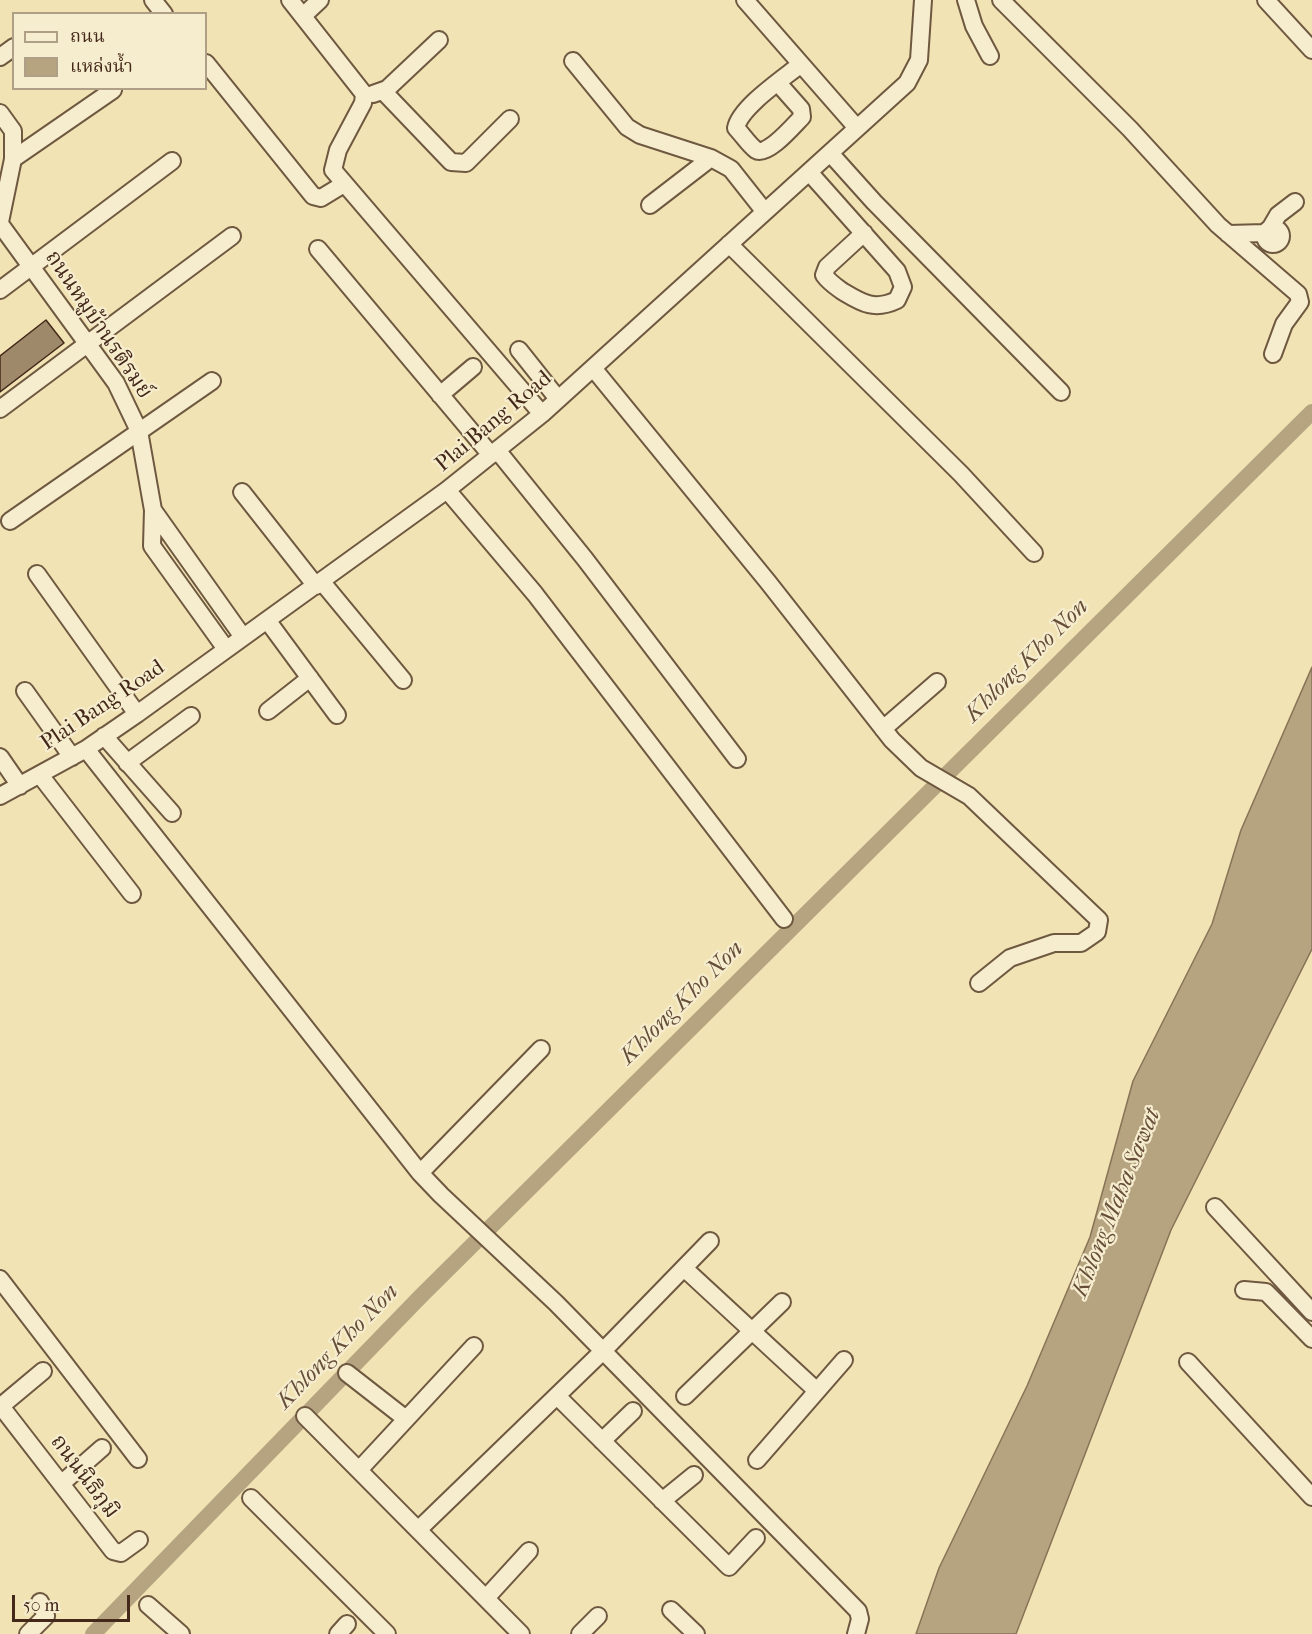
<!DOCTYPE html>
<html>
<head>
<meta charset="utf-8">
<style>
  body { margin:0 }
  #map { position:relative; width:1312px; height:1634px; overflow:hidden; background:#f1e3b4; font-family:"IM FELL French Canon","Noto Serif Thai",serif }
  canvas { display:block }
  .legend { position:absolute; left:12px; top:12px; width:195px; height:78px; box-sizing:border-box; background:#f6edce; border:2px solid #af9f86; margin:0; padding:8px 10px; list-style:none; font-size:18px; color:#44291a }
  .legend li { display:flex; align-items:center; gap:12px; height:30px }
  .legend b { width:30px; border:2px solid #af9f86 }
  .scale { position:absolute; left:12px; top:1595px; width:118px; height:27px; box-sizing:border-box; border:3px solid #44291a; border-top:0; padding-left:8px; font-size:18px; line-height:21px; white-space:nowrap; color:#44291a; -webkit-text-stroke:4px #f6edce; paint-order:stroke }
</style>
</head>
<body>
<div id="map">
<canvas width="1312" height="1634"></canvas>
<ul class="legend">
<li><b style="height:8px;background:#f6edce"></b>ถนน</li>
<li><b style="height:16px;background:#b6a480"></b>แหล่งน้ำ</li>
</ul>
<div class="scale">50 m</div>
</div>
<script>
const ctx = document.querySelector('canvas').getContext('2d');
ctx.lineJoin = 'round';
function fillPath(path, color) {
  ctx.fillStyle = color;
  ctx.fill(path, 'evenodd');
}
function stroke(path, color, width, dash) {
  ctx.strokeStyle = color;
  ctx.lineWidth = width;
  ctx.lineCap = dash ? 'butt' : 'round';
  ctx.setLineDash(dash || []);
  ctx.stroke(path);
}
function write(font, color, halo, rows, align = 'center') {
  ctx.font = font + ' "IM FELL French Canon","Noto Serif Thai",serif';
  ctx.lineWidth = 4.5;
  ctx.setLineDash([]);
  ctx.textBaseline = 'middle';
  ctx.strokeStyle = halo;
  ctx.fillStyle = color;
  for (const [text, x, y, turn = 0] of rows) {
    ctx.save();
    ctx.translate(x, y);
    ctx.rotate((+turn || 0) * Math.PI / 180);
    ctx.textAlign = isNaN(turn) ? turn : align;
    if (halo) ctx.strokeText(text, 0, 0);
    ctx.fillText(text, 0, 0);
    ctx.restore();
  }
}
const water = new Path2D(`
  M 1312,667 L 1312,949 L 1171,1230 L 1016,1634 L 916,1634 L 939,1568 L 1027,1386 L 1090,1237 L 1133,1081 L 1212,924 L 1241,830 Z`);
const canal = new Path2D(`
  M 93,1634 L 421,1296 L 1312,412`);
const building = new Path2D(`
  M 46,320 L 64,343 L 0,392 L 0,356 Z`);
const minor = new Path2D(`
  M 153,0 L 164,14
  M 290,0 L 364,94 L 363,103 L 338,150 L 333,170 L 542,414
  M 745,0 L 857,128
  M 966,0 L 974,26 L 990,56
  M 1001,0 L 1130,129 L 1218,225 L 1298,294 L 1300,302 L 1284,324 L 1273,354
  M 1266,0 L 1312,50
  M 303,16 L 320,0
  M 0,57 L 14,47
  M 573,61 L 627,127 L 640,135 L 711,158 L 731,169 L 765,212
  M 206,63 L 313,196 L 321,198 L 344,184
  M 778,83 L 801,109 L 802,117 C 794,125 767,157 756,150 C 749,145 742,134 736,128 C 740,107 784,78 801,64
  M 383,91 L 451,162 L 466,163 L 510,119
  M 373,94 L 387,89 L 439,40
  M 0,113 L 13,131 L 13,159 L 0,222
  M 830,153 L 874,202 L 1061,392
  M 13,159 L 113,90
  M 809,172 L 897,271 L 903,287 L 897,300 C 874,311 862,303 842,291 C 835,286 829,282 824,275 L 827,267 L 864,233
  M 650,205 L 711,158
  M 0,224 L 116,383 L 139,431 L 153,510 L 152,546 L 226,649
  M 1271,227 L 1278,215 L 1295,202
  M1265 236a8 8 0 1 1 16 0a8 8 0 1 1-16 0Z
  M 1228,234 L 1265,233
  M 729,244 L 961,474 L 1034,553
  M 318,249 L 491,455
  M 0,290 L 172,161
  M 519,350 L 558,399
  M 593,368 L 768,582 L 892,740 L 921,768 L 969,796 L 1099,920 L 1097,932 L 1081,943 L 1054,943 L 1010,958 L 979,983
  M 440,395 L 473,367
  M 0,409 L 232,236
  M 497,450 L 585,559 L 737,759
  M 447,490 L 535,594 L 784,919
  M 242,492 L 316,586
  M 153,510 L 243,637
  M 10,521 L 212,381
  M 37,574 L 137,714
  M 322,582 L 403,680
  M 267,620 L 337,715
  M 25,691 L 72,757
  M 268,711 L 310,678
  M 883,729 L 937,682
  M 104,736 L 172,813
  M 86,749 L 420,1173 L 441,1195 L 556,1303 L 858,1611 L 860,1619 L 856,1634
  M 0,757 L 20,786
  M 127,763 L 191,716
  M 40,775 L 132,894
  M 0,796 L 86,749 L 137,714 L 447,490 L 542,414 L 907,83 L 919,60 L 923,0
  M 420,1173 L 541,1049
  M 1215,1207 L 1312,1312
  M 684,1268 L 816,1390
  M 0,1279 L 138,1459
  M 1244,1290 L 1266,1292 L 1312,1339
  M 1188,1362 L 1312,1497
  M 347,1373 L 406,1419
  M 557,1396 L 729,1567 L 756,1538
  M 685,1396 L 782,1302
  M 0,1405 L 113,1551 L 121,1553 L 139,1540
  M 1,1406 L 43,1371
  M 305,1416 L 521,1634
  M 602,1441 L 633,1411
  M 757,1460 L 844,1360
  M 359,1470 L 474,1346
  M 61,1484 L 102,1448
  M 251,1498 L 387,1634
  M 662,1501 L 694,1475
  M 418,1530 L 603,1351 L 710,1241
  M 486,1598 L 529,1551
  M 148,1605 L 181,1634
  M 671,1610 L 696,1634
  M 28,1634 L 46,1616 L 40,1602
  M 338,1634 L 347,1624
  M 580,1634 L 598,1616`);
const streetNames = [
  ["ถนนหมูบ้านรติรมย์",98,325,56],
  ["Plai Bang Road",494,422,-40],
  ["Plai Bang Road",103,706,-34],
  ["ถนนนิธิภุมิ",84,1477,53]
];
const waterNames = [
  ["Khlong Kho Non",1027,661,-45],
  ["Khlong Kho Non",682,1003,-45],
  ["Khlong Maha Sawat",1117,1203,-68],
  ["Khlong Kho Non",338,1347,-46]
];
fillPath(water, '#b6a480');
stroke(water, '#887357', 1.5);
stroke(canal, '#b6a480', 16);
fillPath(building, '#9e8a6a');
stroke(building, '#44291a', 1.5);
stroke(minor, '#6f5840', 20);
stroke(minor, '#f6edce', 16);
write('22px', '#44291a', '#f6edce', streetNames);
write('italic 24px', '#664e39', '#f6edce', waterNames);
</script>
</body>
</html>
